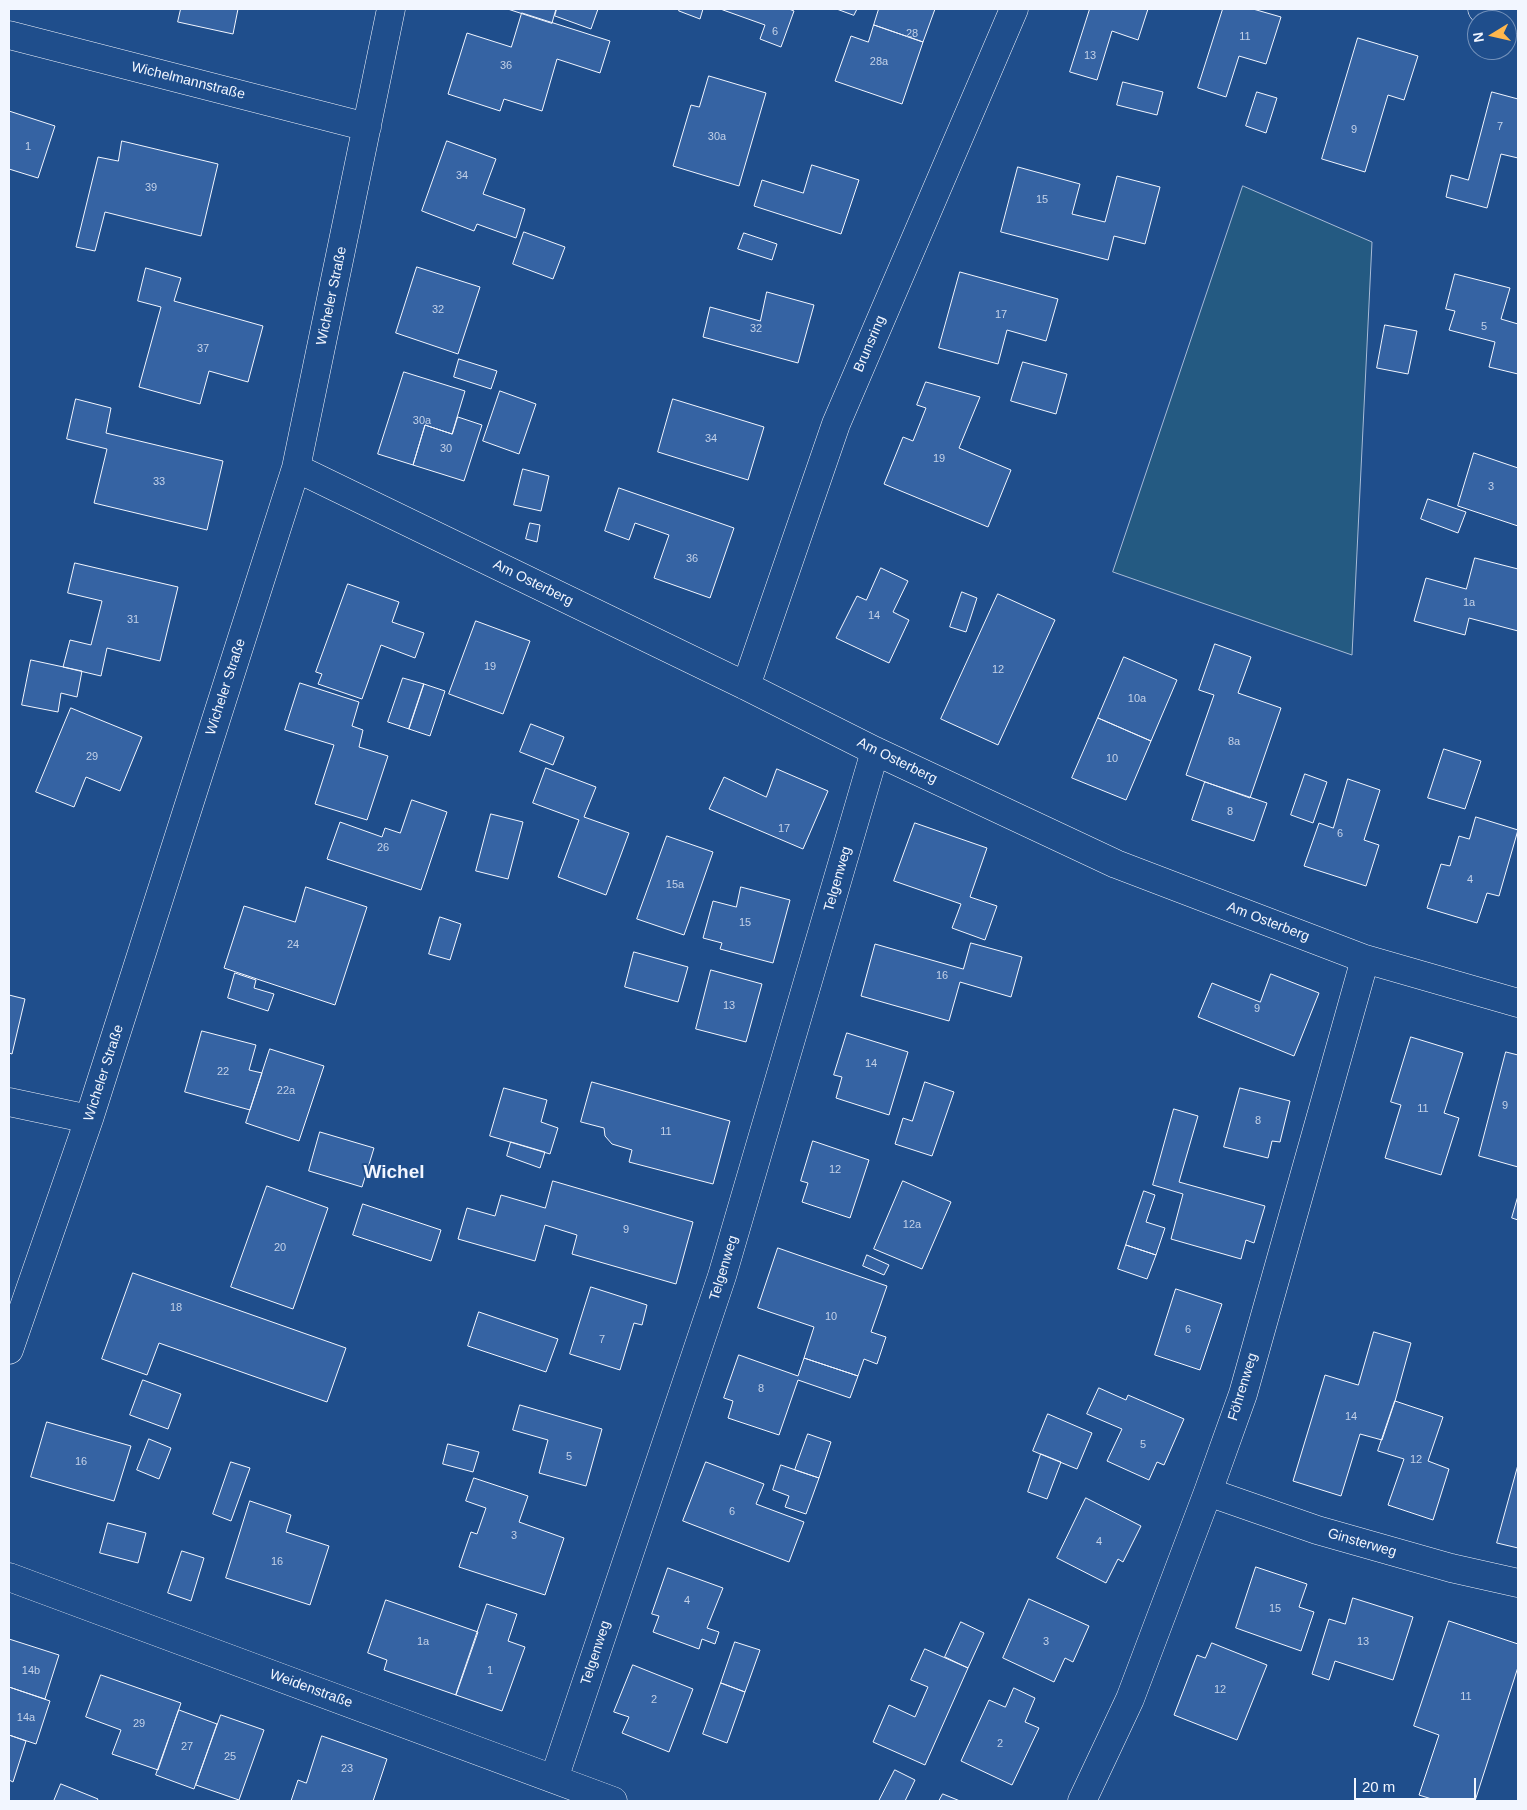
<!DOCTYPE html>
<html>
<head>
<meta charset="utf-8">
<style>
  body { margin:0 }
  #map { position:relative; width:1527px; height:1810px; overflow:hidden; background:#1f4e8c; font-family:Helvetica,sans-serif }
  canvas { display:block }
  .frame { position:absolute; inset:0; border:10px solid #f2f6ff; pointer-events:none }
  .north { position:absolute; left:1467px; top:10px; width:50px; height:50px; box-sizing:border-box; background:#1f4e8c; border:1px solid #7391ba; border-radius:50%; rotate:261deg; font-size:14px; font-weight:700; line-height:20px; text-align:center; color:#f2f6ff }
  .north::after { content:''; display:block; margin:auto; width:18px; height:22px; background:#ffb74d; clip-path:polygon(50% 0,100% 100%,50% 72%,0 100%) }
  .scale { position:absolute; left:1354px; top:1778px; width:122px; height:22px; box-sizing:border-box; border:2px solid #f2f6ff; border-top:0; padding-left:6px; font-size:15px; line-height:18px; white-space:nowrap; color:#f2f6ff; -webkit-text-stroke:4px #1f4e8c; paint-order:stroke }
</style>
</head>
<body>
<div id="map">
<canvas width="1527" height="1810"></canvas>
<div class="frame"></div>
<div class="north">N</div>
<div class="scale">20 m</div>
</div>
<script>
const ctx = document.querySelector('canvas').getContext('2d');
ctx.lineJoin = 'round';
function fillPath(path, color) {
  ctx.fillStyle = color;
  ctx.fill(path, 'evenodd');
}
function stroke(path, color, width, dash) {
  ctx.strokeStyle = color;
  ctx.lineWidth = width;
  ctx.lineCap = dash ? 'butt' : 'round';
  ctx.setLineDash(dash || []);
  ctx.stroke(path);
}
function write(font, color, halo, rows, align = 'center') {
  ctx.font = font + ' Helvetica,sans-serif';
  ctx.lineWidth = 4;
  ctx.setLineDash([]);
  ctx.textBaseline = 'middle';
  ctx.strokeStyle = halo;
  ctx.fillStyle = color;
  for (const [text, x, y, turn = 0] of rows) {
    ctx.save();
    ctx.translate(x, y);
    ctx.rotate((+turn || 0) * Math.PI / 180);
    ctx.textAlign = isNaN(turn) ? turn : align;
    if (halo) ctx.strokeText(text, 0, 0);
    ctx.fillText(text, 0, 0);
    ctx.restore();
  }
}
const green = new Path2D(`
  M 1243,186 L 1372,242 L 1352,655 L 1113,572 Z`);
const building = new Path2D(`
  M 181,9 L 238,9 L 233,34 L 178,22 Z
  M 508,9 L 556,9 L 552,23 Z
  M 557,9 L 598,9 L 591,29 L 555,16 Z
  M 680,9 L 703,9 L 700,19 L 679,11 Z
  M 724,9 L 789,9 L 794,11 L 781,47 L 760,39 L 765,25 L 723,10 Z
  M 837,9 L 857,9 L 854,15 Z
  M 879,9 L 935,9 L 923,42 L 874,25 Z
  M 1090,9 L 1148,9 L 1138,40 L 1112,31 L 1097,80 L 1070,72 Z
  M 1223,9 L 1253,9 L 1281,17 L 1266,64 L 1239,56 L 1226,97 L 1198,88 Z
  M 522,13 L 610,41 L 600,73 L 557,59 L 542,111 L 504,99 L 500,111 L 448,94 L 467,33 L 511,47 Z
  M 874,25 L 923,42 L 902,104 L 835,81 L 851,36 L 868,42 Z
  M 1358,38 L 1418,56 L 1404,100 L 1388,95 L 1365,172 L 1322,159 Z
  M 709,76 L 766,93 L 739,186 L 673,166 L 691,105 L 699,107 Z
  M 1123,82 L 1163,92 L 1157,115 L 1117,105 Z
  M 1257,92 L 1277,98 L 1266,133 L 1246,126 Z
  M 1492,92 L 1518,99 L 1518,158 L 1501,154 L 1487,208 L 1446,197 L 1451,175 L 1468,180 Z
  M 9,111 L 55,126 L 38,178 L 9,169 Z
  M 122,141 L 218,164 L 201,236 L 105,212 L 95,251 L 76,247 L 98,157 L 118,161 Z
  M 447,141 L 496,159 L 483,194 L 525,209 L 516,238 L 477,224 L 474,231 L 422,211 Z
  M 812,165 L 859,180 L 841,234 L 754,206 L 762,180 L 803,193 Z
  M 1018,167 L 1080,184 L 1072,214 L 1105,222 L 1117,176 L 1160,187 L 1145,244 L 1114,236 L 1108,260 L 1001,232 Z
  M 524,232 L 565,247 L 553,279 L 513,264 Z
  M 744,233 L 777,244 L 772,260 L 738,249 Z
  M 417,267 L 480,287 L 458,354 L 396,333 Z
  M 146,268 L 181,278 L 174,301 L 263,326 L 248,382 L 209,371 L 200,404 L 139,387 L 161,307 L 138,301 Z
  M 960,272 L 1058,299 L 1046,341 L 1007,330 L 998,364 L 939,348 Z
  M 1455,274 L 1510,288 L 1501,319 L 1518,324 L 1518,374 L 1489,367 L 1495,342 L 1449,330 L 1455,311 L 1446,309 Z
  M 767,292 L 814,305 L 798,363 L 703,337 L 710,307 L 760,321 Z
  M 1385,325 L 1417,331 L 1408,374 L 1377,368 Z
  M 459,359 L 497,371 L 491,389 L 454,377 Z
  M 1023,362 L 1067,374 L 1056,414 L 1011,401 Z
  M 404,372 L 465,391 L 452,434 L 425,425 L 413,465 L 378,454 Z
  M 926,382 L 980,397 L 959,448 L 1011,470 L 988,527 L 884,484 L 903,437 L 913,441 L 926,408 L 917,405 Z
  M 500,391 L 536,404 L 519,454 L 483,441 Z
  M 76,399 L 111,408 L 106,433 L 223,461 L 207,530 L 94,503 L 107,449 L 67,439 Z
  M 673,399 L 764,427 L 748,480 L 658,452 Z
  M 458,417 L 482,425 L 464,481 L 413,465 L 425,425 L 452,434 Z
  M 1474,453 L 1518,468 L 1518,526 L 1458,506 Z
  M 523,469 L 549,476 L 541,511 L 514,505 Z
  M 619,488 L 734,528 L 710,598 L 654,578 L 669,535 L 635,523 L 629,540 L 605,531 Z
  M 1428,499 L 1466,512 L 1458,533 L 1421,519 Z
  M 530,523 L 540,525 L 537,542 L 526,539 Z
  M 1475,558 L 1518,569 L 1518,631 L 1469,618 L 1465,635 L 1414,621 L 1426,578 L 1466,589 Z
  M 75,563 L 178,587 L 160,661 L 107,648 L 101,676 L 63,667 L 70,640 L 91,645 L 102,601 L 68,593 Z
  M 881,568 L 908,581 L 893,612 L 909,620 L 889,663 L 836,638 L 857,596 L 866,600 Z
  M 348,584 L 399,602 L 392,622 L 424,633 L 415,658 L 381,645 L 362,699 L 318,684 L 322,674 L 316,672 Z
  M 962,592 L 977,598 L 966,632 L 950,627 Z
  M 998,594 L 1055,620 L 998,745 L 941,719 Z
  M 476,621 L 530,641 L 503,714 L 449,694 Z
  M 1215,644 L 1251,657 L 1238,693 L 1281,708 L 1250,798 L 1186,775 L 1214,695 L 1199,690 Z
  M 1124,657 L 1177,680 L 1151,741 L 1098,718 Z
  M 31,660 L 82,671 L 77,697 L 61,693 L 58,712 L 22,705 Z
  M 403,678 L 424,684 L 409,729 L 388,722 Z
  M 300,683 L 359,702 L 352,726 L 363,730 L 359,747 L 388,756 L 367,820 L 315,804 L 334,745 L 285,730 Z
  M 424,684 L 445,691 L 430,736 L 409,729 Z
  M 71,708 L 142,737 L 120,791 L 86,777 L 74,807 L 36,792 Z
  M 1098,718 L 1151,741 L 1126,800 L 1072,778 Z
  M 531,724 L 564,737 L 553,765 L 520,752 Z
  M 1444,749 L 1481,761 L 1465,809 L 1428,798 Z
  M 546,768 L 596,787 L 584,817 L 629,833 L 606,895 L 558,877 L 579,820 L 533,803 Z
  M 777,769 L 828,791 L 803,849 L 709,809 L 724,777 L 766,797 Z
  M 1305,774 L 1327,782 L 1313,823 L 1291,815 Z
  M 1348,779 L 1380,790 L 1364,840 L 1379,845 L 1366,886 L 1304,866 L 1319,823 L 1333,828 Z
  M 1205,782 L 1267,803 L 1254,841 L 1192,820 Z
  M 412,800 L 447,812 L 421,890 L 327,859 L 340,822 L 382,837 L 385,828 L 400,833 Z
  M 491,814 L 523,822 L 508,879 L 476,871 Z
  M 1476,817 L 1518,830 L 1499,896 L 1487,893 L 1477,923 L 1427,908 L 1441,864 L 1450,866 L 1459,836 L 1469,839 Z
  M 915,823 L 987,848 L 970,897 L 997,906 L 985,940 L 952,928 L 961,904 L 894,881 Z
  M 667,836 L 713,852 L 684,935 L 637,919 Z
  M 306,887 L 367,907 L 335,1005 L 224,968 L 244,906 L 295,922 Z
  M 741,887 L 790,900 L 773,963 L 720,949 L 722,943 L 703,938 L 713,901 L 736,907 Z
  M 440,917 L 461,924 L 450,960 L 429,954 Z
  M 971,943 L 1022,957 L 1011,997 L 960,982 L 949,1021 L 861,996 L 875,944 L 963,969 Z
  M 634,952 L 688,967 L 678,1002 L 625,987 Z
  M 711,970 L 762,984 L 746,1042 L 696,1029 Z
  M 235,973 L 256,980 L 254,988 L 274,994 L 268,1011 L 228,998 Z
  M 1271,974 L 1319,993 L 1294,1056 L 1198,1017 L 1212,983 L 1260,1002 Z
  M 9,995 L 25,999 L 12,1054 L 9,1053 Z
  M 202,1031 L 256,1045 L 249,1070 L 262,1073 L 250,1110 L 185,1092 Z
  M 847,1033 L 908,1052 L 889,1115 L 836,1098 L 842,1077 L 834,1075 Z
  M 1411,1037 L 1463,1053 L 1444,1113 L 1459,1118 L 1441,1175 L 1385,1158 L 1401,1105 L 1391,1102 Z
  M 270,1049 L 324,1066 L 299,1141 L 246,1123 Z
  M 1506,1052 L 1518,1055 L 1518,1167 L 1479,1156 Z
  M 592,1082 L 730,1121 L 713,1184 L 629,1162 L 632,1150 L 612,1144 L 605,1136 L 604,1128 L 581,1122 Z
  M 925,1082 L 954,1092 L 932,1156 L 895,1144 L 903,1118 L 912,1121 Z
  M 504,1088 L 547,1100 L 541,1122 L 558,1128 L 550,1154 L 490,1136 Z
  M 1240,1088 L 1290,1101 L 1280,1142 L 1272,1141 L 1268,1158 L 1224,1147 Z
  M 1174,1109 L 1198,1116 L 1179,1182 L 1265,1206 L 1254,1243 L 1246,1240 L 1241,1259 L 1171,1239 L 1183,1194 L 1153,1185 Z
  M 320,1132 L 374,1148 L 362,1187 L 309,1171 Z
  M 813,1141 L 869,1160 L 850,1218 L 802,1202 L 808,1183 L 801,1181 Z
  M 511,1142 L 545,1152 L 540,1168 L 507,1156 Z
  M 553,1181 L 693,1222 L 676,1284 L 572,1254 L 577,1235 L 545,1225 L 535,1261 L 458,1239 L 467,1208 L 495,1216 L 501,1195 L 545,1208 Z
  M 903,1181 L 951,1202 L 922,1269 L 874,1249 Z
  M 267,1186 L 328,1208 L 293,1309 L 231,1287 Z
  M 1144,1191 L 1155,1195 L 1146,1222 L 1165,1228 L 1156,1255 L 1126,1245 Z
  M 1518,1196 L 1518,1220 L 1512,1218 Z
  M 363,1204 L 441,1230 L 431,1261 L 353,1235 Z
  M 1126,1245 L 1156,1255 L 1147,1279 L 1118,1269 Z
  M 778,1248 L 887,1286 L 871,1332 L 886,1337 L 877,1364 L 864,1359 L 858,1376 L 804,1358 L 814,1327 L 758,1308 Z
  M 867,1255 L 889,1265 L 884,1275 L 863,1266 Z
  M 133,1273 L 346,1348 L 327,1402 L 159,1343 L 147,1375 L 102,1359 Z
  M 591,1287 L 647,1305 L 642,1325 L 634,1323 L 620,1370 L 570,1354 Z
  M 1176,1289 L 1222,1304 L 1200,1370 L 1155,1355 Z
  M 479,1312 L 558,1339 L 546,1372 L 468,1346 Z
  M 1374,1332 L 1411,1343 L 1395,1401 L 1382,1440 L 1360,1434 L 1341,1496 L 1293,1481 L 1325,1375 L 1358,1385 Z
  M 739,1355 L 798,1376 L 804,1358 L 858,1376 L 850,1398 L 798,1380 L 779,1435 L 728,1418 L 733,1401 L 724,1398 Z
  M 143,1380 L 181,1394 L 168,1429 L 130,1415 Z
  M 1099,1388 L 1126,1400 L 1128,1395 L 1184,1419 L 1164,1465 L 1157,1462 L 1149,1480 L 1107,1461 L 1122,1429 L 1087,1414 Z
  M 1395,1401 L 1443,1417 L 1428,1461 L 1449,1469 L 1433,1520 L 1388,1505 L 1404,1459 L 1378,1451 Z
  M 520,1405 L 602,1429 L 586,1486 L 539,1473 L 548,1440 L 513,1430 Z
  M 1048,1414 L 1092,1433 L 1077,1469 L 1033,1451 Z
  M 47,1422 L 131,1446 L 114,1501 L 31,1477 Z
  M 808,1434 L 831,1442 L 819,1478 L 795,1470 Z
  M 149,1439 L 171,1448 L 159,1479 L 137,1470 Z
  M 448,1444 L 479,1452 L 473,1472 L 443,1464 Z
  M 1041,1454 L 1061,1462 L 1047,1499 L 1028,1492 Z
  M 231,1462 L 250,1468 L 231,1521 L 213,1514 Z
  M 706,1462 L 764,1484 L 756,1504 L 804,1522 L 789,1562 L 683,1521 Z
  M 781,1465 L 819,1478 L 806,1514 L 785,1507 L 789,1496 L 773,1490 Z
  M 1518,1465 L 1518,1548 L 1497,1543 Z
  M 474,1478 L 528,1496 L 519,1522 L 564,1538 L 545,1595 L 459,1567 L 471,1532 L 477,1534 L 486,1508 L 466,1501 Z
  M 1086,1498 L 1141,1526 L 1123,1562 L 1118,1559 L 1106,1583 L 1057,1558 Z
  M 250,1501 L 291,1515 L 286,1532 L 329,1546 L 310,1605 L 226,1578 Z
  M 108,1523 L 146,1533 L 138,1563 L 100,1553 Z
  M 182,1551 L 204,1558 L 191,1601 L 168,1593 Z
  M 1256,1567 L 1307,1584 L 1299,1607 L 1314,1612 L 1301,1651 L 1236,1628 Z
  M 668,1568 L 723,1588 L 707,1628 L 719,1632 L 715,1644 L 702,1639 L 699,1649 L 653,1632 L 659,1616 L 652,1614 Z
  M 1353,1598 L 1413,1617 L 1393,1680 L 1335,1661 L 1329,1680 L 1312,1674 L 1329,1619 L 1345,1624 Z
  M 1029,1599 L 1089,1626 L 1073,1662 L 1065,1658 L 1054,1682 L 1003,1658 Z
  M 386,1600 L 478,1632 L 456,1695 L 384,1670 L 387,1660 L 368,1653 Z
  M 487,1604 L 517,1614 L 508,1641 L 525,1647 L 502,1711 L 456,1695 Z
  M 1449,1621 L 1518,1644 L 1518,1667 L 1475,1801 L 1438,1801 L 1419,1795 L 1439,1735 L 1414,1726 Z
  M 961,1622 L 984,1633 L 968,1668 L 945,1657 Z
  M 9,1639 L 59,1655 L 45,1699 L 9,1687 Z
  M 735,1642 L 760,1650 L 745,1692 L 721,1683 Z
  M 1212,1643 L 1267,1665 L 1237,1740 L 1174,1715 L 1197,1655 L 1205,1658 Z
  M 925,1649 L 968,1668 L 925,1765 L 873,1742 L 889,1705 L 915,1717 L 928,1687 L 911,1680 Z
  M 633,1665 L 693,1689 L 669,1752 L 622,1733 L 629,1717 L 614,1712 Z
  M 101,1675 L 181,1703 L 158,1770 L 112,1754 L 121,1730 L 86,1717 Z
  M 721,1683 L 745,1692 L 727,1743 L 703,1734 Z
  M 9,1687 L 50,1701 L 36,1744 L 9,1735 Z
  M 1014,1688 L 1035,1698 L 1025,1722 L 1039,1728 L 1012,1785 L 961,1761 L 989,1700 L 1005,1707 Z
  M 179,1710 L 217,1724 L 194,1789 L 156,1775 Z
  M 221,1715 L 264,1730 L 239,1800 L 196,1785 Z
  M 9,1735 L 26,1741 L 13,1782 L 9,1780 Z
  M 322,1736 L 387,1759 L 373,1801 L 291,1801 L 298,1780 L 306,1783 Z
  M 895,1770 L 915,1780 L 905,1801 L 879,1801 Z
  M 61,1784 L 98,1799 L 97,1801 L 54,1801 Z
  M 943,1794 L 960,1801 L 939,1801 Z`);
const minor = new Path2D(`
  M 1482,9 L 1518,19
  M 9,35 L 367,127
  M 296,468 L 746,686 L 875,751 L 1116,864 L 1365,959 L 1518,1003
  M 746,686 L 836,424 L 1014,9
  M 9,1102 L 89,1119
  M 9,1350 L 89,1119 L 296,468 L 391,9
  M 1208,1492 L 1317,1530 L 1451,1568 L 1518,1583
  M 9,1577 L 613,1801
  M 554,1779 L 722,1276 L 875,751
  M 1082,1801 L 1130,1699 L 1208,1492 L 1243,1394 L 1365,959`);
const numberNames = [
  ["6",775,32],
  ["28",912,34],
  ["11",1245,37],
  ["13",1090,56],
  ["28a",879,62],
  ["36",506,66],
  ["7",1500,127],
  ["9",1354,130],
  ["30a",717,137],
  ["1",28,147],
  ["34",462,176],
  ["39",151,188],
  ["15",1042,200],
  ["32",438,310],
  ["17",1001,315],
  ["5",1484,327],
  ["32",756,329],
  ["37",203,349],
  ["30a",422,421],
  ["34",711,439],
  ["30",446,449],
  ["19",939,459],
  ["33",159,482],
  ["3",1491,487],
  ["36",692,559],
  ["1a",1469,603],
  ["14",874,616],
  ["31",133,620],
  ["19",490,667],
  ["12",998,670],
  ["10a",1137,699],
  ["8a",1234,742],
  ["29",92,757],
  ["10",1112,759],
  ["8",1230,812],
  ["17",784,829],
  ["6",1340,834],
  ["26",383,848],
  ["4",1470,880],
  ["15a",675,885],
  ["15",745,923],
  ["24",293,945],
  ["16",942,976],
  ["13",729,1006],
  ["9",1257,1009],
  ["14",871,1064],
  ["22",223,1072],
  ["22a",286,1091],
  ["9",1505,1106],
  ["11",1423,1109],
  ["8",1258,1121],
  ["11",666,1132],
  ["12",835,1170],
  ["12a",912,1225],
  ["9",626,1230],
  ["20",280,1248],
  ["18",176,1308],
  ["10",831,1317],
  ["6",1188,1330],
  ["7",602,1340],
  ["8",761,1389],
  ["14",1351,1417],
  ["5",1143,1445],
  ["5",569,1457],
  ["12",1416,1460],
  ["16",81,1462],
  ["6",732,1512],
  ["3",514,1536],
  ["4",1099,1542],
  ["16",277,1562],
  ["4",687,1601],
  ["15",1275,1609],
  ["1a",423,1642],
  ["3",1046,1642],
  ["13",1363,1642],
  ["14b",31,1671],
  ["1",490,1671],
  ["12",1220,1690],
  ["11",1466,1697],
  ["2",654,1700],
  ["14a",26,1718],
  ["29",139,1724],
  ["2",1000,1744],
  ["27",187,1747],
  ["25",230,1757],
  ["23",347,1769]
];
const streetNames = [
  ["Wichelmannstraße",188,81,14],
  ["Wicheler Straße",332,296,-78],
  ["Brunsring",870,344,-67],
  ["Am Osterberg",533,583,26],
  ["Wicheler Straße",226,687,-72],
  ["Am Osterberg",897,761,26],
  ["Telgenweg",838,879,-74],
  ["Am Osterberg",1268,922,21],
  ["Wicheler Straße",104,1073,-72],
  ["Telgenweg",724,1268,-73],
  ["Föhrenweg",1243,1387,-73],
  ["Ginsterweg",1362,1543,16],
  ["Telgenweg",596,1653,-72],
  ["Weidenstraße",311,1689,20]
];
const districtNames = [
  ["Wichel",394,1173]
];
fillPath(green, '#245a82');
stroke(green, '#a8bbd7', 1);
fillPath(building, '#3563a3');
stroke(building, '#f2f6ff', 1);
stroke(minor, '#f2f6ff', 29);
stroke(minor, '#1f4e8c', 28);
write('11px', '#c3d1e8', null, numberNames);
write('14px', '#f2f6ff', '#1f4e8c', streetNames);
write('bold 19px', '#f2f6ff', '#1f4e8c', districtNames);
</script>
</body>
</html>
